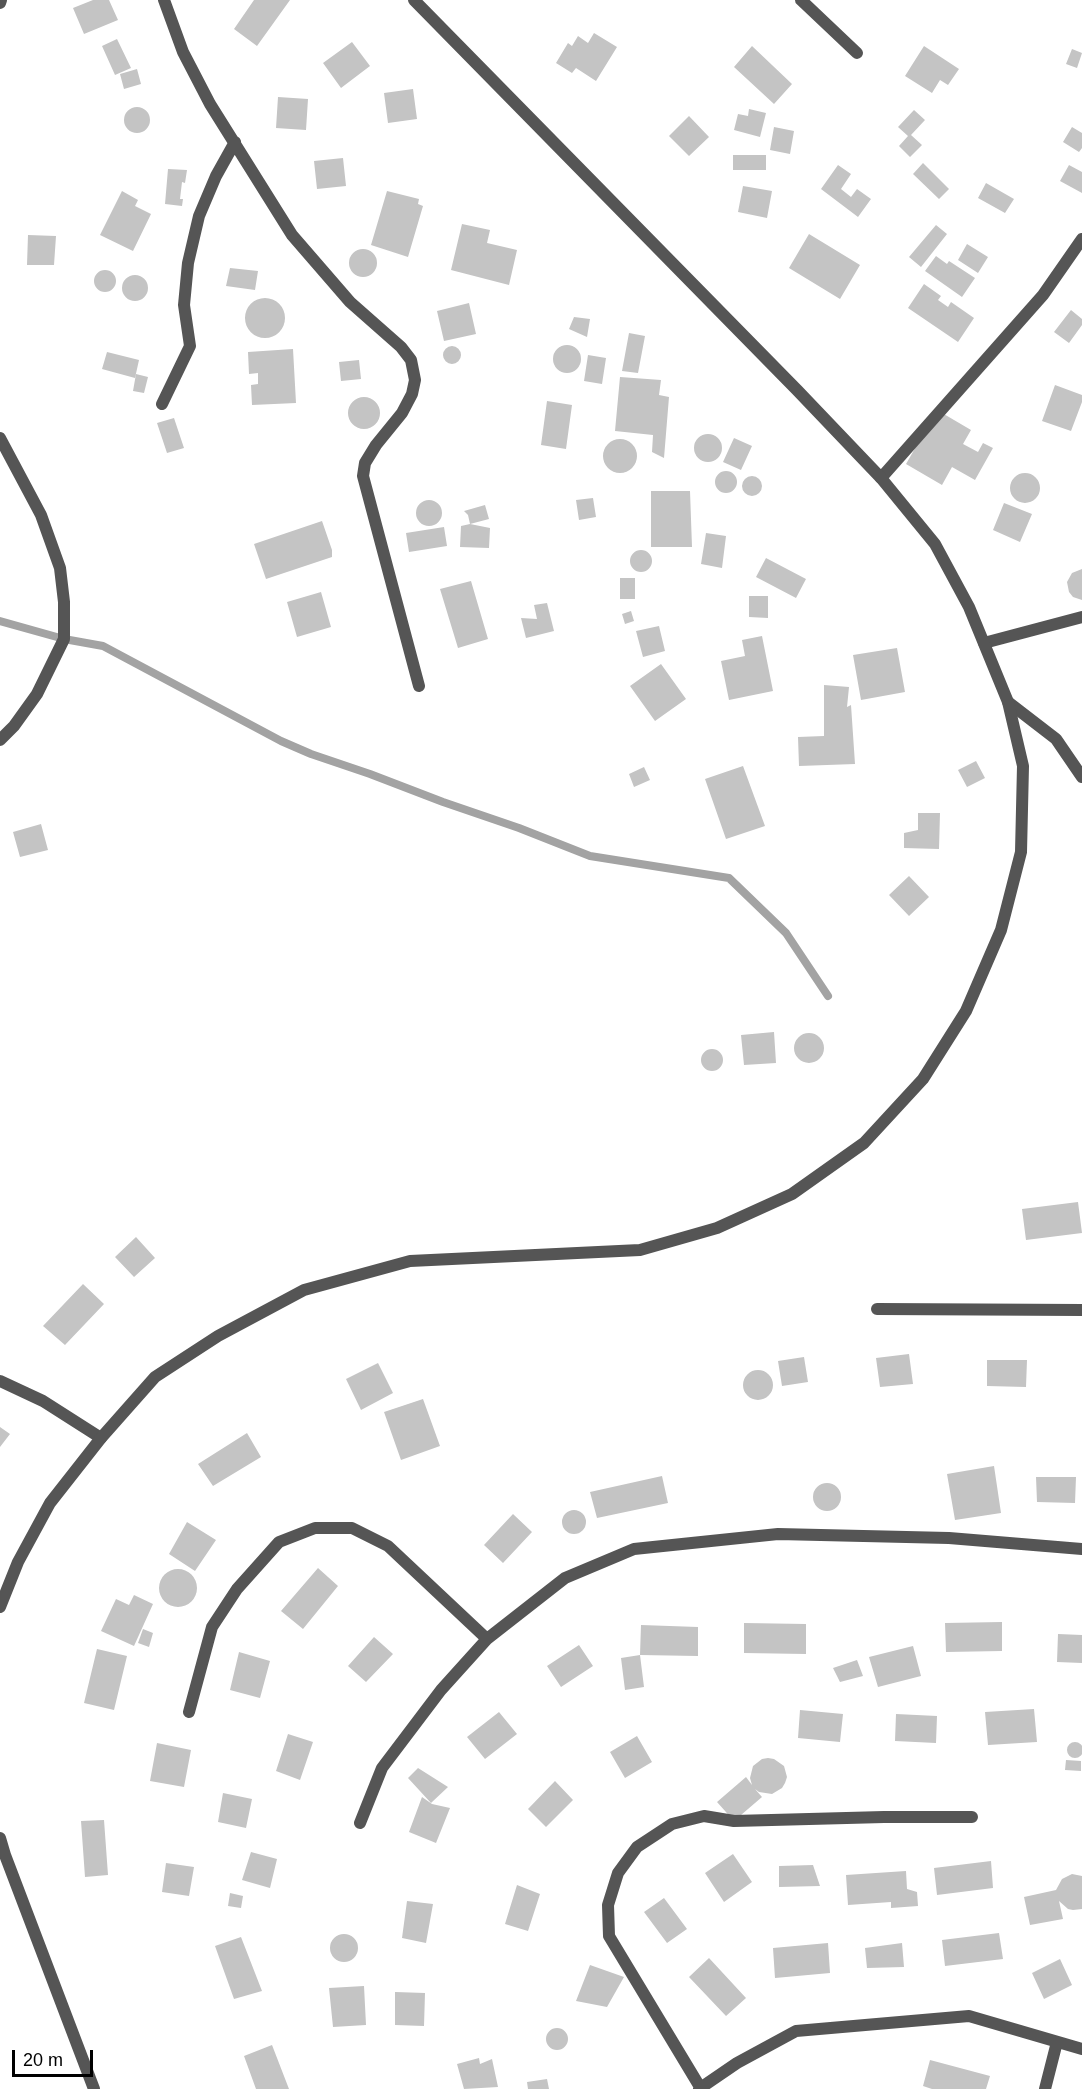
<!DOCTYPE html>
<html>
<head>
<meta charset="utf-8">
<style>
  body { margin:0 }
  #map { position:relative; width:1082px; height:2089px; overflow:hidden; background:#fff; font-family:Arial,sans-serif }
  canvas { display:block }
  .scale { position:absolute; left:12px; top:2050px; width:81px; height:27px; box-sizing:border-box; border:3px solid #000; border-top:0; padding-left:8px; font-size:18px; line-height:21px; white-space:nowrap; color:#000; -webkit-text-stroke:4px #fff; paint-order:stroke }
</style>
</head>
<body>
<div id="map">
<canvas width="1082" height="2089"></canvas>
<div class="scale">20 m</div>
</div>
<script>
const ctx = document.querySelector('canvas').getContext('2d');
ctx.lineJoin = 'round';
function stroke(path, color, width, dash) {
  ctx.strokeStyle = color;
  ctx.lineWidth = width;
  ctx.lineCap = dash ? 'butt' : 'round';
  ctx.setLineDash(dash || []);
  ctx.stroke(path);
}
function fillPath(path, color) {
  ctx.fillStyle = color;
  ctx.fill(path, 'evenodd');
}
const stream = new Path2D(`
  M 0,621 L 64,639 L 103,646 L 281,741 L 311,754 L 370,774 L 443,802 L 519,828 L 590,856 L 729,878 L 786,933 L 828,996`);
const building = new Path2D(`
  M 93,0 L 109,0 L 118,20 L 84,34 L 73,8 Z
  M 254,0 L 290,0 L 257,46 L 234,29 Z
  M 594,33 L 617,47 L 596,81 L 576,68 L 572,73 L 556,63 L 568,43 L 572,46 L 578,36 L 588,43 Z
  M 117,39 L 131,68 L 115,75 L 102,46 Z
  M 352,42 L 370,66 L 341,88 L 323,63 Z
  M 752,46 L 792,84 L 774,104 L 734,67 Z
  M 924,46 L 959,69 L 948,85 L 940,80 L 932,93 L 905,76 Z
  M 1072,49 L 1082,53 L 1077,68 L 1066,64 Z
  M 137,69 L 141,84 L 124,89 L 120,74 Z
  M 413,89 L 417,119 L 388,123 L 384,93 Z
  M 278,97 L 308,99 L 306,130 L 276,128 Z
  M124 120a13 13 0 1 1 26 0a13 13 0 1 1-26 0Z
  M 749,109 L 766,113 L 760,137 L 734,130 L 738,114 L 748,116 Z
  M 914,110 L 925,120 L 911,135 L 922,145 L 910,157 L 899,146 L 908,136 L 898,127 Z
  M 689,116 L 709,137 L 689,156 L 669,136 Z
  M 774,127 L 794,131 L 790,154 L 770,150 Z
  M 1072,127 L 1082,133 L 1082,148 L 1079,152 L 1063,142 Z
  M 733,155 L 766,155 L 766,170 L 733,170 Z
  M 343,158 L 346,186 L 317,189 L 314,161 Z
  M 923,163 L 949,189 L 939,199 L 913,174 Z
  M 838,165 L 851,174 L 841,189 L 851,197 L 857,189 L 871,199 L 858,217 L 821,189 Z
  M 1069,165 L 1082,172 L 1082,193 L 1060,181 Z
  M 168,169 L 187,170 L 185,183 L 182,182 L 180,199 L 183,199 L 182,206 L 165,204 Z
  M 986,183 L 1014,199 L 1005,213 L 978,198 Z
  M 743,186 L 772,191 L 767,218 L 738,212 Z
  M 122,191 L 138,200 L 135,206 L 151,214 L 133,251 L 100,235 Z
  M 387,191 L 419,199 L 418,204 L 423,206 L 408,257 L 371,245 Z
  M 462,224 L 490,230 L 487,243 L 517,250 L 509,285 L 451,270 Z
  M 936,225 L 947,234 L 921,267 L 909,257 Z
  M 809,234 L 860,265 L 840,299 L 789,268 Z
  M 28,235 L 56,236 L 54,265 L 27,265 Z
  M 967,244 L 988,257 L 978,273 L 958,260 Z
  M349 263a14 14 0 1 1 28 0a14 14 0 1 1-28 0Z
  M 936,256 L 947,264 L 949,261 L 975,278 L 962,297 L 925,271 Z
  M 230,268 L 258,271 L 255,290 L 226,286 Z
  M94 281a11 11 0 1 1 22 0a11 11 0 1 1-22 0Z
  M122 288a13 13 0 1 1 26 0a13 13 0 1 1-26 0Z
  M 924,284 L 941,296 L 938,300 L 948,307 L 951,302 L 974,318 L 958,342 L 908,308 Z
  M245 318a20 20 0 1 1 40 0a20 20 0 1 1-40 0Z
  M 469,303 L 476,334 L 444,341 L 437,311 Z
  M 1071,310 L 1082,319 L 1082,325 L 1069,343 L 1054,332 Z
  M 574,317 L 590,319 L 587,337 L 569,329 Z
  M 629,333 L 645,336 L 638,373 L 622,371 Z
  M553 359a14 14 0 1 1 28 0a14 14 0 1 1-28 0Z
  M443 355a9 9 0 1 1 18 0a9 9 0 1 1-18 0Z
  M 293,349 L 296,403 L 252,405 L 251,385 L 258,384 L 258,373 L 249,374 L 248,352 Z
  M 107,352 L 139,360 L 135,378 L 102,369 Z
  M 588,355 L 606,358 L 602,384 L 584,381 Z
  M 359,360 L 361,379 L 341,381 L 339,362 Z
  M 136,374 L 148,377 L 144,393 L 133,391 Z
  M 620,377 L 661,380 L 659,395 L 669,397 L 664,458 L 652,452 L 653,435 L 615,431 Z
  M 1055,385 L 1082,395 L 1082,402 L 1071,431 L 1042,421 Z
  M348 413a16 16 0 1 1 32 0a16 16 0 1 1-32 0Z
  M 547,401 L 572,405 L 566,449 L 541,445 Z
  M 937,410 L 971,430 L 963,444 L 978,452 L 983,443 L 993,448 L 975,480 L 952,467 L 942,485 L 906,464 Z
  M 174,418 L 184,448 L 167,453 L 157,423 Z
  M694 448a14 14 0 1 1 28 0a14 14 0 1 1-28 0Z
  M 734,438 L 752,446 L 741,470 L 723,462 Z
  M603 456a17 17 0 1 1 34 0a17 17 0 1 1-34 0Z
  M715 482a11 11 0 1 1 22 0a11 11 0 1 1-22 0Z
  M1010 488a15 15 0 1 1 30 0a15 15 0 1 1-30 0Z
  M742 486a10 10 0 1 1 20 0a10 10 0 1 1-20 0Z
  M 651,491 L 690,491 L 692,547 L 651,547 Z
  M 593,498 L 596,517 L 579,520 L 576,500 Z
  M416 513a13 13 0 1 1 26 0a13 13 0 1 1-26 0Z
  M 1004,503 L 1032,514 L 1020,542 L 993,530 Z
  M 485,505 L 489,519 L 470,524 L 490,528 L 489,548 L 460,547 L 461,526 L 470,524 L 468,515 L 464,511 Z
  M 322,521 L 332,550 L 332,557 L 266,579 L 254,544 Z
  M 444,527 L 447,546 L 409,552 L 406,533 Z
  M 706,533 L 726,536 L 722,568 L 701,564 Z
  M630 561a11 11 0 1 1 22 0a11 11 0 1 1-22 0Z
  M 766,558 L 806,579 L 796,598 L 756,577 Z
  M 1082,569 L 1082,600 L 1073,597 L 1069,592 L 1067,582 L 1072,573 Z
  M 620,578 L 635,578 L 635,599 L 620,599 Z
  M 471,581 L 488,639 L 458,648 L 440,589 Z
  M 321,592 L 331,627 L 297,637 L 287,602 Z
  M 749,596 L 768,596 L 768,618 L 749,617 Z
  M 547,603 L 554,631 L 526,638 L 521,618 L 537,619 L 534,605 Z
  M 631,611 L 634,621 L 625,624 L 622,614 Z
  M 659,626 L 665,651 L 643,657 L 636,631 Z
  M 762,636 L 773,691 L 729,700 L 721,661 L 745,656 L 742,640 Z
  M 897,648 L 905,692 L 861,700 L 853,655 Z
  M 661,664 L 686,699 L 655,721 L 630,686 Z
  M 824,685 L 849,687 L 847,707 L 851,705 L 855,764 L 799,766 L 798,737 L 824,736 Z
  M 976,761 L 985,778 L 967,787 L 958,770 Z
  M 743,766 L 765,826 L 726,839 L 705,779 Z
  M 644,767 L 650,780 L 634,787 L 629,774 Z
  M 918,813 L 940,813 L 939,849 L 904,848 L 904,833 L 918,830 Z
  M 41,824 L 48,850 L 20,857 L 13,832 Z
  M 909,876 L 929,897 L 909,916 L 889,895 Z
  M 774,1032 L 776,1063 L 744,1065 L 741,1035 Z
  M794 1048a15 15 0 1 1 30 0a15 15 0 1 1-30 0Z
  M701 1060a11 11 0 1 1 22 0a11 11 0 1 1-22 0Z
  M 1078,1202 L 1082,1233 L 1026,1240 L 1022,1209 Z
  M 136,1237 L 155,1258 L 134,1277 L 115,1257 Z
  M 83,1284 L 104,1304 L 65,1345 L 43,1326 Z
  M 909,1354 L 913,1384 L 880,1387 L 876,1358 Z
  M 804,1357 L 808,1382 L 782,1386 L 778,1361 Z
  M 987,1360 L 1027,1360 L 1026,1387 L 987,1386 Z
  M 378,1363 L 393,1393 L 361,1410 L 346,1379 Z
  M743 1385a15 15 0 1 1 30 0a15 15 0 1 1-30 0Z
  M 423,1399 L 440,1446 L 401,1460 L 384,1412 Z
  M 0,1427 L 10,1434 L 0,1447 Z
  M 247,1433 L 261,1457 L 213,1486 L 198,1464 Z
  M 994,1466 L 1001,1513 L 955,1520 L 947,1474 Z
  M 662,1476 L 668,1503 L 597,1518 L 590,1492 Z
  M 1036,1477 L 1076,1477 L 1075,1503 L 1037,1502 Z
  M813 1497a14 14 0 1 1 28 0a14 14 0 1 1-28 0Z
  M562 1522a12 12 0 1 1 24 0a12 12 0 1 1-24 0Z
  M 513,1514 L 532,1532 L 503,1563 L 484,1545 Z
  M 187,1522 L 216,1540 L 195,1571 L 169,1554 Z
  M 318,1568 L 338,1586 L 303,1629 L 281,1611 Z
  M159 1588a19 19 0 1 1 38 0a19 19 0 1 1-38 0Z
  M 134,1595 L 153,1604 L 134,1646 L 101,1631 L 116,1599 L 129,1605 Z
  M 1002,1622 L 1002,1651 L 946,1652 L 945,1623 Z
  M 744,1623 L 806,1624 L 806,1654 L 744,1653 Z
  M 641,1625 L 698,1627 L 698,1656 L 640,1655 Z
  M 143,1629 L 153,1633 L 149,1647 L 138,1643 Z
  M 1058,1634 L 1082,1635 L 1082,1663 L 1057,1662 Z
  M 374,1637 L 393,1654 L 366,1682 L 348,1666 Z
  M 579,1645 L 593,1666 L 561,1687 L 547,1666 Z
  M 913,1646 L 921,1676 L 878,1687 L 869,1657 Z
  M 97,1649 L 127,1656 L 114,1710 L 84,1703 Z
  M 239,1652 L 270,1661 L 260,1698 L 230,1690 Z
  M 640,1655 L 644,1687 L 625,1690 L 621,1658 Z
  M 857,1660 L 863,1676 L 840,1682 L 833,1668 Z
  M 1034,1709 L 1037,1742 L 988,1745 L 985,1712 Z
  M 800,1710 L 843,1714 L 840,1742 L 798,1738 Z
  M 499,1712 L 517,1734 L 485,1759 L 467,1737 Z
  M 896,1714 L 937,1716 L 936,1743 L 895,1741 Z
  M 288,1734 L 313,1742 L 300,1780 L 276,1771 Z
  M 637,1736 L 652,1762 L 625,1778 L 610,1752 Z
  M1067 1750a8 8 0 1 1 16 0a8 8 0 1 1-16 0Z
  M 157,1743 L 191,1750 L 184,1787 L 150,1781 Z
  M 768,1758 L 774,1759 L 784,1766 L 787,1777 L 785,1783 L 782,1788 L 772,1794 L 759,1792 L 755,1789 L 762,1797 L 734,1821 L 717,1802 L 746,1777 L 752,1785 L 750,1778 L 753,1766 L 762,1759 Z
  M 1066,1760 L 1081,1761 L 1081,1771 L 1065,1770 Z
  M 418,1768 L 448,1787 L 431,1803 L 408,1778 Z
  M 555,1781 L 573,1800 L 546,1827 L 528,1809 Z
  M 223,1793 L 252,1799 L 246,1828 L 218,1822 Z
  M 422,1797 L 432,1804 L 450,1808 L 436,1843 L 409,1832 Z
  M 104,1820 L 108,1875 L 85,1877 L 81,1821 Z
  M 251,1852 L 277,1859 L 270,1888 L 242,1880 Z
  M 733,1854 L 752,1882 L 724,1902 L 705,1873 Z
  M 991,1861 L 993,1888 L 937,1895 L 934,1868 Z
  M 166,1863 L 194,1867 L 189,1896 L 162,1892 Z
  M 813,1865 L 820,1886 L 779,1887 L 779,1866 Z
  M 906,1871 L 907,1889 L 917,1892 L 918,1906 L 891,1908 L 891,1902 L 848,1905 L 846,1875 Z
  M 1072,1874 L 1082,1876 L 1082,1909 L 1073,1910 L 1068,1909 L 1059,1901 L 1063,1919 L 1030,1925 L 1024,1897 L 1056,1890 L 1062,1879 Z
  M 517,1885 L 540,1894 L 528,1931 L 505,1924 Z
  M 230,1893 L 243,1896 L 241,1908 L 228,1906 Z
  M 664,1898 L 687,1929 L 667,1943 L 644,1912 Z
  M 407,1901 L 433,1904 L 426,1943 L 402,1938 Z
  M 999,1933 L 1003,1959 L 945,1966 L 942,1940 Z
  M330 1948a14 14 0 1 1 28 0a14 14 0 1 1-28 0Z
  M 241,1937 L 262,1991 L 234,1999 L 215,1946 Z
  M 828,1943 L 830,1973 L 775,1978 L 773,1948 Z
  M 902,1943 L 904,1967 L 867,1968 L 865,1948 Z
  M 709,1958 L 746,1998 L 726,2016 L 689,1977 Z
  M 1060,1959 L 1072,1985 L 1044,1999 L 1032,1973 Z
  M 590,1965 L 624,1977 L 607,2007 L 576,2001 Z
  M 364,1986 L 366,2025 L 333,2027 L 329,1988 Z
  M 395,1992 L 425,1993 L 424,2026 L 395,2025 Z
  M546 2039a11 11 0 1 1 22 0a11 11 0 1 1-22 0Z
  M 272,2045 L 289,2089 L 256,2089 L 244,2056 Z
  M 479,2058 L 480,2064 L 492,2059 L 498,2087 L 464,2089 L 457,2064 Z
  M 930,2060 L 990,2076 L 986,2089 L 932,2089 L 923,2086 Z
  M 547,2079 L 549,2089 L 528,2089 L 527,2082 Z`);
const minor = new Path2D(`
  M 164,0 L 183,52 L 210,104 L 292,235 L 350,302 L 401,347 L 411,360 L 415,380 L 412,394 L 402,413 L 376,445 L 365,463 L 363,476 L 419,686
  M 801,0 L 857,53
  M 0,3 L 1,0
  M 162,404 L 190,346 L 184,305 L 188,263 L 199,216 L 216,176 L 235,142
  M 0,438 L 41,515 L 60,568 L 64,602 L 64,639 L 37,694 L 14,726 L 0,740
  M 881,478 L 1043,295 L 1082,239
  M 984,643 L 1082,617
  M 1008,702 L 1056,739 L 1082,777
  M 877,1309 L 1082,1310
  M 0,1381 L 43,1401 L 101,1438
  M 189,1712 L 212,1627 L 237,1589 L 279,1542 L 315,1528 L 352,1528 L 388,1546 L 487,1639
  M 360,1823 L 382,1768 L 441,1690 L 487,1639 L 565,1578 L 634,1549 L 778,1534 L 949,1538 L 1082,1549
  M 700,2087 L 609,1936 L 608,1905 L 618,1873 L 637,1847 L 672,1824 L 704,1816 L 734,1821 L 884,1817 L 972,1817
  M 699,2089 L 737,2063 L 796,2031 L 969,2016 L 1082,2049
  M 1045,2089 L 1057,2042`);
const tertiary = new Path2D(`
  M 0,1607 L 18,1562 L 50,1503 L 101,1438 L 155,1377 L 218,1336 L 304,1290 L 410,1261 L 640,1250 L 717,1228 L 792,1194 L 864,1143 L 923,1079 L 966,1011 L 1001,930 L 1021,852 L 1023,766 L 1008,702 L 969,607 L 935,544 L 881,478 L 797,390 L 414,0
  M 0,1838 L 5,1855 L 94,2089`);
stroke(stream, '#a3a3a3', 8);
fillPath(building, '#c4c4c4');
stroke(minor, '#555', 12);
stroke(tertiary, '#555', 12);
</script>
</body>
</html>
